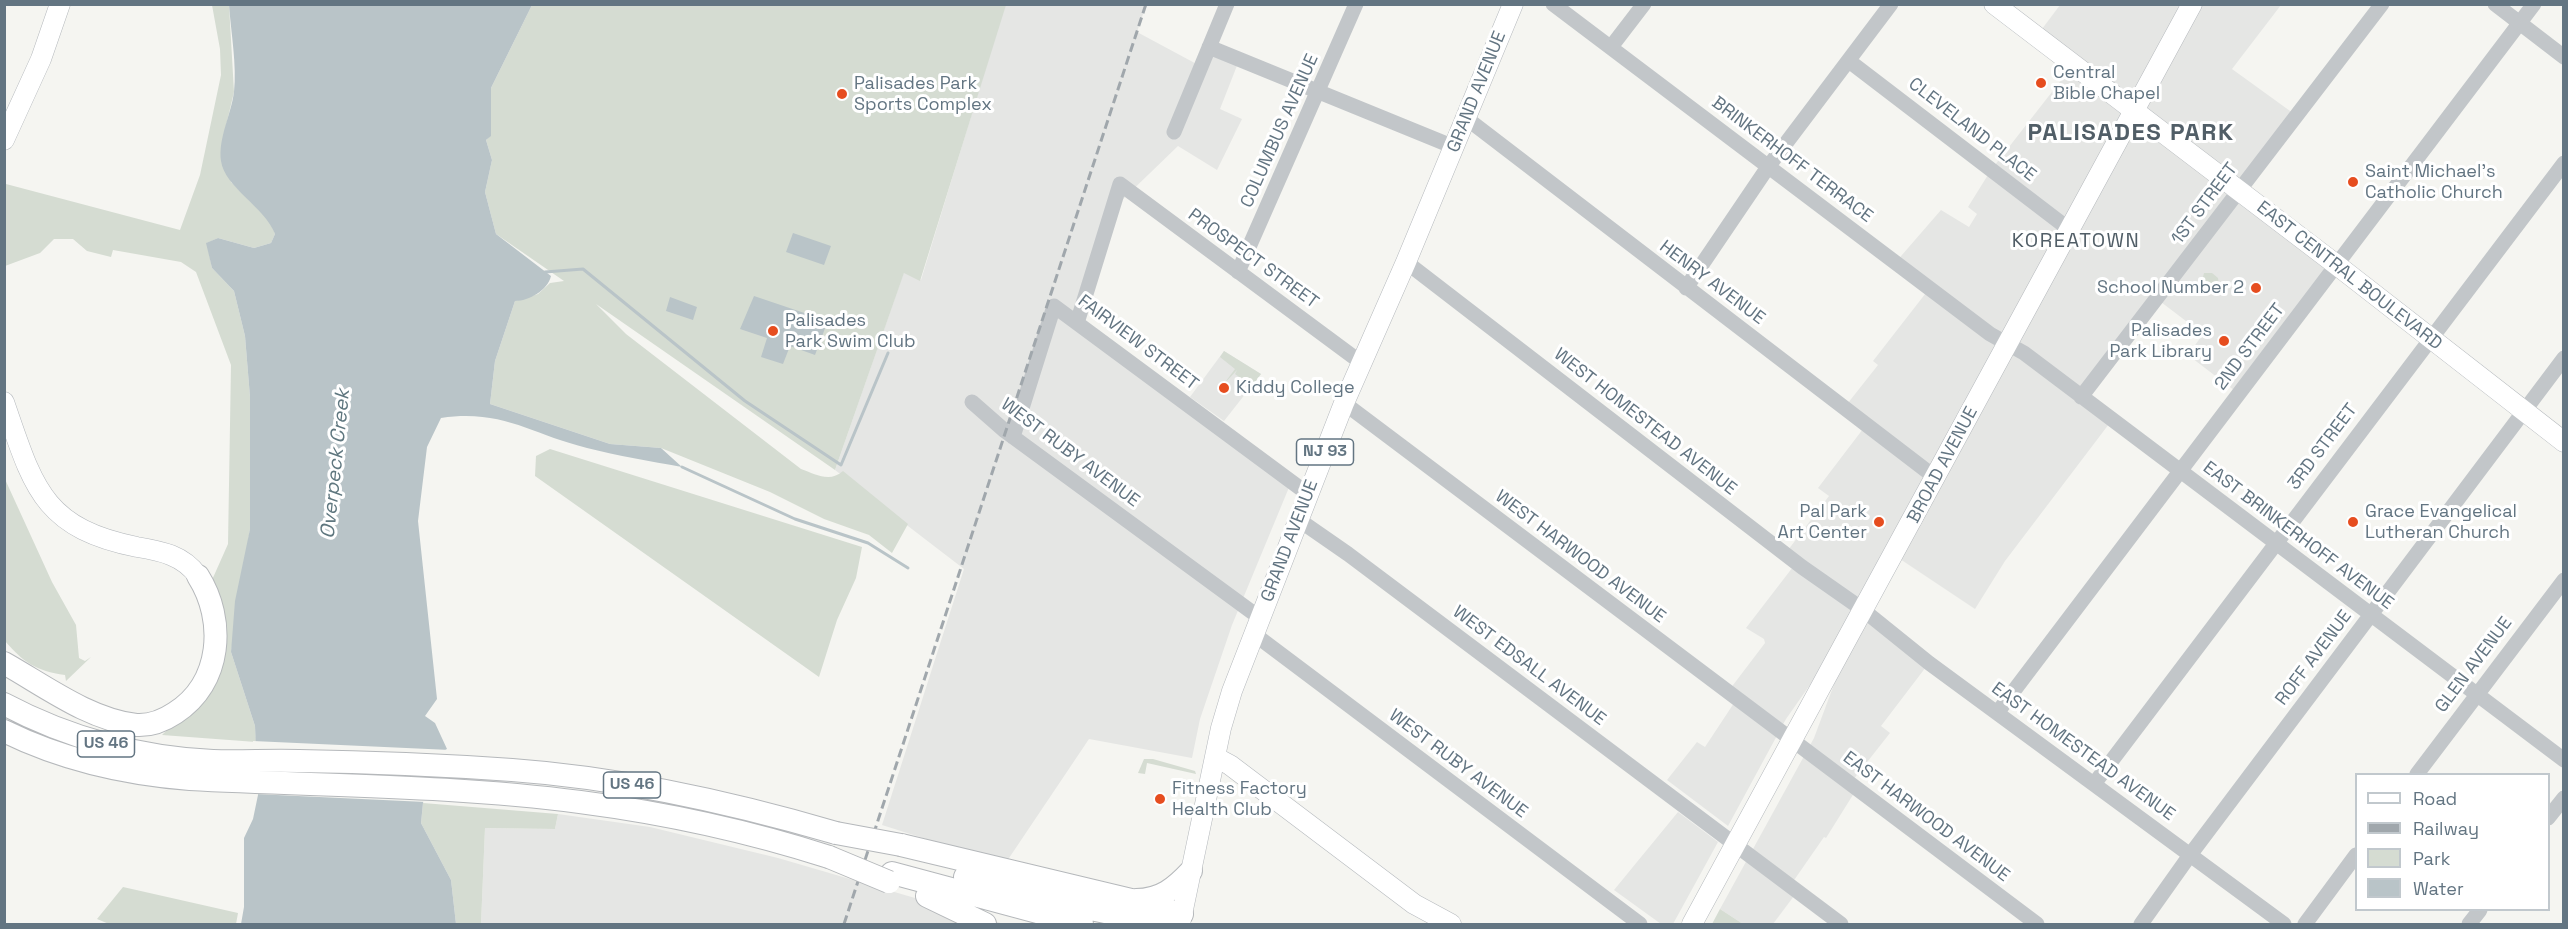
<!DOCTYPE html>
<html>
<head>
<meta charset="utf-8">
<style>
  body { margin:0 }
  #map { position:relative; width:2568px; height:929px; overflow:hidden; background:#f5f5f1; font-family:"Space Grotesk",sans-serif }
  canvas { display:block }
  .frame { position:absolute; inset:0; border:6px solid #637582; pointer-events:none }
  .legend { position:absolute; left:2355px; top:773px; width:195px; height:138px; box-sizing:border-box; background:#fff; border:2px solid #c1c8cd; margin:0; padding:8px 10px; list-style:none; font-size:18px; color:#637582 }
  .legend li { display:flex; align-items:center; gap:12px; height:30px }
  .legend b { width:30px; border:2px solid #c1c8cd }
</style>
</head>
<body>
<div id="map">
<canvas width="2568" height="929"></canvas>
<div class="frame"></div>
<ul class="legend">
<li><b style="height:8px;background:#fff"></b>Road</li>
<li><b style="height:8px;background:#a0a7ac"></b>Railway</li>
<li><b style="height:16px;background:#d5dcd2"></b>Park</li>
<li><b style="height:16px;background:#b9c4c8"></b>Water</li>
</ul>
</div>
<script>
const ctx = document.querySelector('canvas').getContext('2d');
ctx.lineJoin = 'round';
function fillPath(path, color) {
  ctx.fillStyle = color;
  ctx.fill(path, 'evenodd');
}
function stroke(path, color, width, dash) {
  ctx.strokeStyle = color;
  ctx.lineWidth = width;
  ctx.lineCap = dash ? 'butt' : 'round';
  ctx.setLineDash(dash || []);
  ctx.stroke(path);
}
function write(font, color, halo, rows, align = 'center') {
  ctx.font = font + ' "Space Grotesk",sans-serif';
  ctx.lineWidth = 6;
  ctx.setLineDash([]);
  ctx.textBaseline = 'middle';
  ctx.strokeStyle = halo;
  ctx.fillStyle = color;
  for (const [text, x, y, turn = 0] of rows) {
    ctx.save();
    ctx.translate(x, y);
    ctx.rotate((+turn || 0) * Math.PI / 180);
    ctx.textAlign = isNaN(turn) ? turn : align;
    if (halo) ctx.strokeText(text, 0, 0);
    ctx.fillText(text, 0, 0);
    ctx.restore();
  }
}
const built = new Path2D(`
  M 1005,5 L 1146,5 L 1137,32 L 1204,68 L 1213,47 L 1240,58 L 1220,109 L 1242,119 L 1217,170 L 1178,146 L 1120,202 L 1081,326 L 1290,485 L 1232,625 L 1200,719 L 1192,758 L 1089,739 L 1005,864 L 882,825 L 964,569 L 835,470 L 904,272 L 921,280 Z
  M 2060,5 L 2281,5 L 2232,69 L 2297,116 L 2239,191 L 2338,266 L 2239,394 L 2188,355 L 2203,334 L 2157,299 L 2081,397 L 2112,420 L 2005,561 L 1975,609 L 1894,555 L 1862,609 L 1929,663 L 1881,726 L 1890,733 L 1849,785 L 1856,790 L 1826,838 L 1824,837 L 1790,886 L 1797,892 L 1773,924 L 1743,924 L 1720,909 L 1814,738 L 1861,612 L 1786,719 L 1728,826 L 1667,780 L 1697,742 L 1705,747 L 1736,700 L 1727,693 L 1765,643 L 1764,639 L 1746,628 L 1796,563 L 1785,554 L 1829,496 L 1818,488 L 1866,425 L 1844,408 L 1878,365 L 1873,361 L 1929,289 L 1895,263 L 1941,210 L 1969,227 L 1977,214 L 1968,207 L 1991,170 L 2073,65 L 2036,37 Z
  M 1224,351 L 1261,374 L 1224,421 L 1190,397 Z
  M 1678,812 L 1718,842 L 1673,924 L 1661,924 L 1614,890 Z
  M 558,814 L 650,827 L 778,858 L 1004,924 L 481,924 L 485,828 L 555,829 Z`);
const green = new Path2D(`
  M 212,5 L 229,5 L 234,92 L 225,130 L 231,182 L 271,222 L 275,234 L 271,243 L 254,248 L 218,238 L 207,243 L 212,268 L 234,291 L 245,336 L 250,397 L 250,529 L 231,652 L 255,726 L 256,742 L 162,735 L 204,693 L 222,667 L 224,647 L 212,580 L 228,544 L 231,365 L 196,272 L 181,262 L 113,250 L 111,257 L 87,251 L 73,239 L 54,239 L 40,253 L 5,266 L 6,184 L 180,230 L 200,175 L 221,75 L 220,49 Z
  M 532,5 L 1006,5 L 920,281 L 904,273 L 835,470 L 596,304 L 626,334 L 801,469 C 815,474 830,483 843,471 L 908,524 L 892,553 L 869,535 L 824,519 L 770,492 L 661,448 L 610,444 L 490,404 L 495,361 L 515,301 L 538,294 L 550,283 L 564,281 L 496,234 L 485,192 L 492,160 L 486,140 L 491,135 L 491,88 Z
  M 2204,273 L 2212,273 L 2218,278 L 2220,290 L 2213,292 L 2201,285 Z
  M 1224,351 L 1261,374 L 1252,386 L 1235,374 L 1237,370 L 1223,385 L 1235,369 L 1220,357 Z
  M 550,449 L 862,547 L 856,578 L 837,620 L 819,677 L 535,476 L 536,456 Z
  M 4,477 L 52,582 L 76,625 L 79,658 L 85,661 L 91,657 L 66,681 L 65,675 C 36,671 23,662 5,641 Z
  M 1144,759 L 1153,759 L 1195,771 L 1196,774 L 1147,763 L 1145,774 L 1138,773 Z
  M 423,803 L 558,814 L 555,829 L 485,828 L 481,924 L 456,924 L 451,880 L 421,823 Z
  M 123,887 L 238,913 L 236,924 L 109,924 L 97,919 Z
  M 1720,909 L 1743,924 L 1712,924 Z`);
const water = new Path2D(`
  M 229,5 L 532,5 L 491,88 L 491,136 L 486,140 L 492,160 L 485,192 L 496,234 L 551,276 C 548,290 529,301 515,301 L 495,361 L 490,404 L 610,444 L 661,448 L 682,467 C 650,461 618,456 587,448 C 530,434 503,409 441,418 L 427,447 L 418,521 L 437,699 L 425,716 L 435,723 L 447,749 L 436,755 L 423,803 L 421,823 L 451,880 L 456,924 L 241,924 L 244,907 L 244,838 L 253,819 L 258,795 L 255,726 L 231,652 L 235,601 L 250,529 L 250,397 L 245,336 L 234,291 L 212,268 L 206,243 L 218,238 L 254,248 L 271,243 L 275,234 C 265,207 225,188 221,161 C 218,138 231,115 234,92 C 237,65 231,33 229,5 Z
  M 793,233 L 831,246 L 824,265 L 786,252 Z
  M 754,296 L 825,320 L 827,323 L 815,355 L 790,346 L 783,364 L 761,357 L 767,338 L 740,329 Z
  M 670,297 L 697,307 L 693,320 L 666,311 Z`);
const pier = new Path2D(`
  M 253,741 L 450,750 L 439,757 L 426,802 L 255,794 Z`);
const stream = new Path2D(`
  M 545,272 L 583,269 L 745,401 L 841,465 L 888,353
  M 682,467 L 795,519 L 868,543 L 908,568`);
const minor = new Path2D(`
  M 1553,4 L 1990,334 L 2024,353 L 2564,760
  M 2495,4 L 2564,57
  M 1209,47 L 1454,147
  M 1611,47 L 1644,4
  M 1849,61 L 2070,230
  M 1466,118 L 1936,478
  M 1174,132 L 1227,4
  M 1406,262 L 1802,567 L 1862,609 L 1929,663 L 2284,924
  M 1238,272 L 1356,4
  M 1686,288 L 1768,167 L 1891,4
  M 1077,323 L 1120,184 L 1363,364
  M 2081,397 L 2382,4
  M 972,402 L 1005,431 L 1260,618
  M 1344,403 L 2037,924
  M 1013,437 L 1054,306 L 1308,494
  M 1299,520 L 1348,554 L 1841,924
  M 1254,634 L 1640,924
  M 1997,713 L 2534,4
  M 2417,774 L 2564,580
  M 2094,784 L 2564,163
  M 2548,818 L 2564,798
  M 2141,924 L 2190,855 L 2564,358
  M 2305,924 L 2356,855
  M 2469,924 L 2480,910`);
const major = new Path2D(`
  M 1994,4 L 2338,266 L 2564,442
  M 4,140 L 41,59 L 60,4
  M 4,402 C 33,485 41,528 137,547 C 161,551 183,555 198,576
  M 1215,757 L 1230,765 L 1414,904 L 1451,924
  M 1180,924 L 1221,728 L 1232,691 L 1344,403 L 1406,262 L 1513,4
  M 1692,924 L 2192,4`);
const highway = new Path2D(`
  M 4,663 C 45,686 88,719 136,725 C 151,726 163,721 175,713 C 222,683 226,620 198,576
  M 4,704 C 68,738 141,758 213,761 C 242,762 270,760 299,761 C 370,762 441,765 512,770 C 623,778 730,802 836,833
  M 4,731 C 63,760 124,774 190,779 C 320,786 451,785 580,802 C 665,813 748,831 829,857
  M 901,845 L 1131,900 L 1182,914
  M 892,873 L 1082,924
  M 965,877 L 1072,905 L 1162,924
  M 927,896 L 985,924
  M 1136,900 C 1161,900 1175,888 1191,871`);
const rail = new Path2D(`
  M 844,924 L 1146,4`);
const highwayBridge = new Path2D(`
  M 836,833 L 901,845
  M 829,857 L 889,882`);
const markers = [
  [2041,83,6,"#e64d1f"],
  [842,94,6,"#e64d1f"],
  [2353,182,6,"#e64d1f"],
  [2256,288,6,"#e64d1f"],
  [773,331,6,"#e64d1f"],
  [2224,341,6,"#e64d1f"],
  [1224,388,6,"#e64d1f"],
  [1879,522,6,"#e64d1f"],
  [2353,522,6,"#e64d1f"],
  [1160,799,6,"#e64d1f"]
];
const shields = [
  [1325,452,57],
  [106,744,57],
  [632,785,57]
];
const shieldNames = [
  ["NJ 93",1325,452],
  ["US 46",106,744],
  ["US 46",632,785]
];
const poiNames = [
  ["Central",2053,73],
  ["Bible Chapel",2053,94],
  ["Palisades Park",854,84],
  ["Sports Complex",854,105],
  ["Saint Michael's",2365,172],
  ["Catholic Church",2365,193],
  ["School Number 2",2244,288,"right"],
  ["Palisades",785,321],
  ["Park Swim Club",785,342],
  ["Palisades",2212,331,"right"],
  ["Park Library",2212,352,"right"],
  ["Kiddy College",1236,388],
  ["Pal Park",1867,512,"right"],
  ["Art Center",1867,533,"right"],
  ["Grace Evangelical",2365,512],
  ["Lutheran Church",2365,533],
  ["Fitness Factory",1172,789],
  ["Health Club",1172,810]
];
const streetNames = [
  ["GRAND AVENUE",1477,92,-68],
  ["CLEVELAND PLACE",1972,130,38],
  ["COLUMBUS AVENUE",1280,131,-66],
  ["BRINKERHOFF TERRACE",1792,160,37],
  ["1ST STREET",2205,204,-53],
  ["PROSPECT STREET",1253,259,36],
  ["EAST CENTRAL BOULEVARD",2349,276,38],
  ["HENRY AVENUE",1712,283,37],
  ["FAIRVIEW STREET",1138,343,37],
  ["2ND STREET",2250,347,-53],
  ["WEST HOMESTEAD AVENUE",1645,422,38],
  ["3RD STREET",2323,447,-53],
  ["WEST RUBY AVENUE",1070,453,37],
  ["BROAD AVENUE",1943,465,-62],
  ["EAST BRINKERHOFF AVENUE",2298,536,37],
  ["GRAND AVENUE",1290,541,-69],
  ["WEST HARWOOD AVENUE",1580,557,37],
  ["ROFF AVENUE",2314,658,-53],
  ["GLEN AVENUE",2474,665,-53],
  ["WEST EDSALL AVENUE",1529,666,37],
  ["EAST HOMESTEAD AVENUE",2083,752,36],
  ["WEST RUBY AVENUE",1458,764,37],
  ["EAST HARWOOD AVENUE",1926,817,37]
];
const neighbourhoodNames = [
  ["KOREATOWN",2076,242]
];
const waterNames = [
  ["Overpeck Creek",336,464,-84]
];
const districtNames = [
  ["PALISADES PARK",2131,133]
];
fillPath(built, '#e5e6e4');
fillPath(green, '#d5dcd2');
fillPath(water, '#b9c4c8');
fillPath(pier, '#f5f5f1');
stroke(stream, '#b9c4c8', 3);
stroke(major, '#b5b9bd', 21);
stroke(highway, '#b5b8bb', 24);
stroke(minor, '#c2c6c9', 15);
stroke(major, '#fff', 20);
stroke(highway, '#fff', 22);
stroke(rail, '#a0a7ac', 3, [9, 4.5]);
stroke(highwayBridge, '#b5b8bb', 24, []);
stroke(highwayBridge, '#fff', 22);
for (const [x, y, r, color] of markers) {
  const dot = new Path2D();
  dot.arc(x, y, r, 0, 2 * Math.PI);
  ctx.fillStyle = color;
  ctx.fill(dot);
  stroke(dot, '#fff', 2);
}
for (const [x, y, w] of shields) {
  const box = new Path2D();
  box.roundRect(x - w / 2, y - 13, w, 26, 4.5);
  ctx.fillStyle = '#fff';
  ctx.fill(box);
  stroke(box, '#637582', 1.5);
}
write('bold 16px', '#637582', null, shieldNames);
write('18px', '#637582', '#fff', poiNames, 'left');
write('18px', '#637582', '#fff', streetNames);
ctx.letterSpacing = '1.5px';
write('20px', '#515e67', '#fff', neighbourhoodNames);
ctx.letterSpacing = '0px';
write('italic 20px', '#5f777f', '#fff', waterNames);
ctx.letterSpacing = '1.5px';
write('bold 24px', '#515e67', '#fff', districtNames);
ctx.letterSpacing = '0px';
</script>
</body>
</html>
